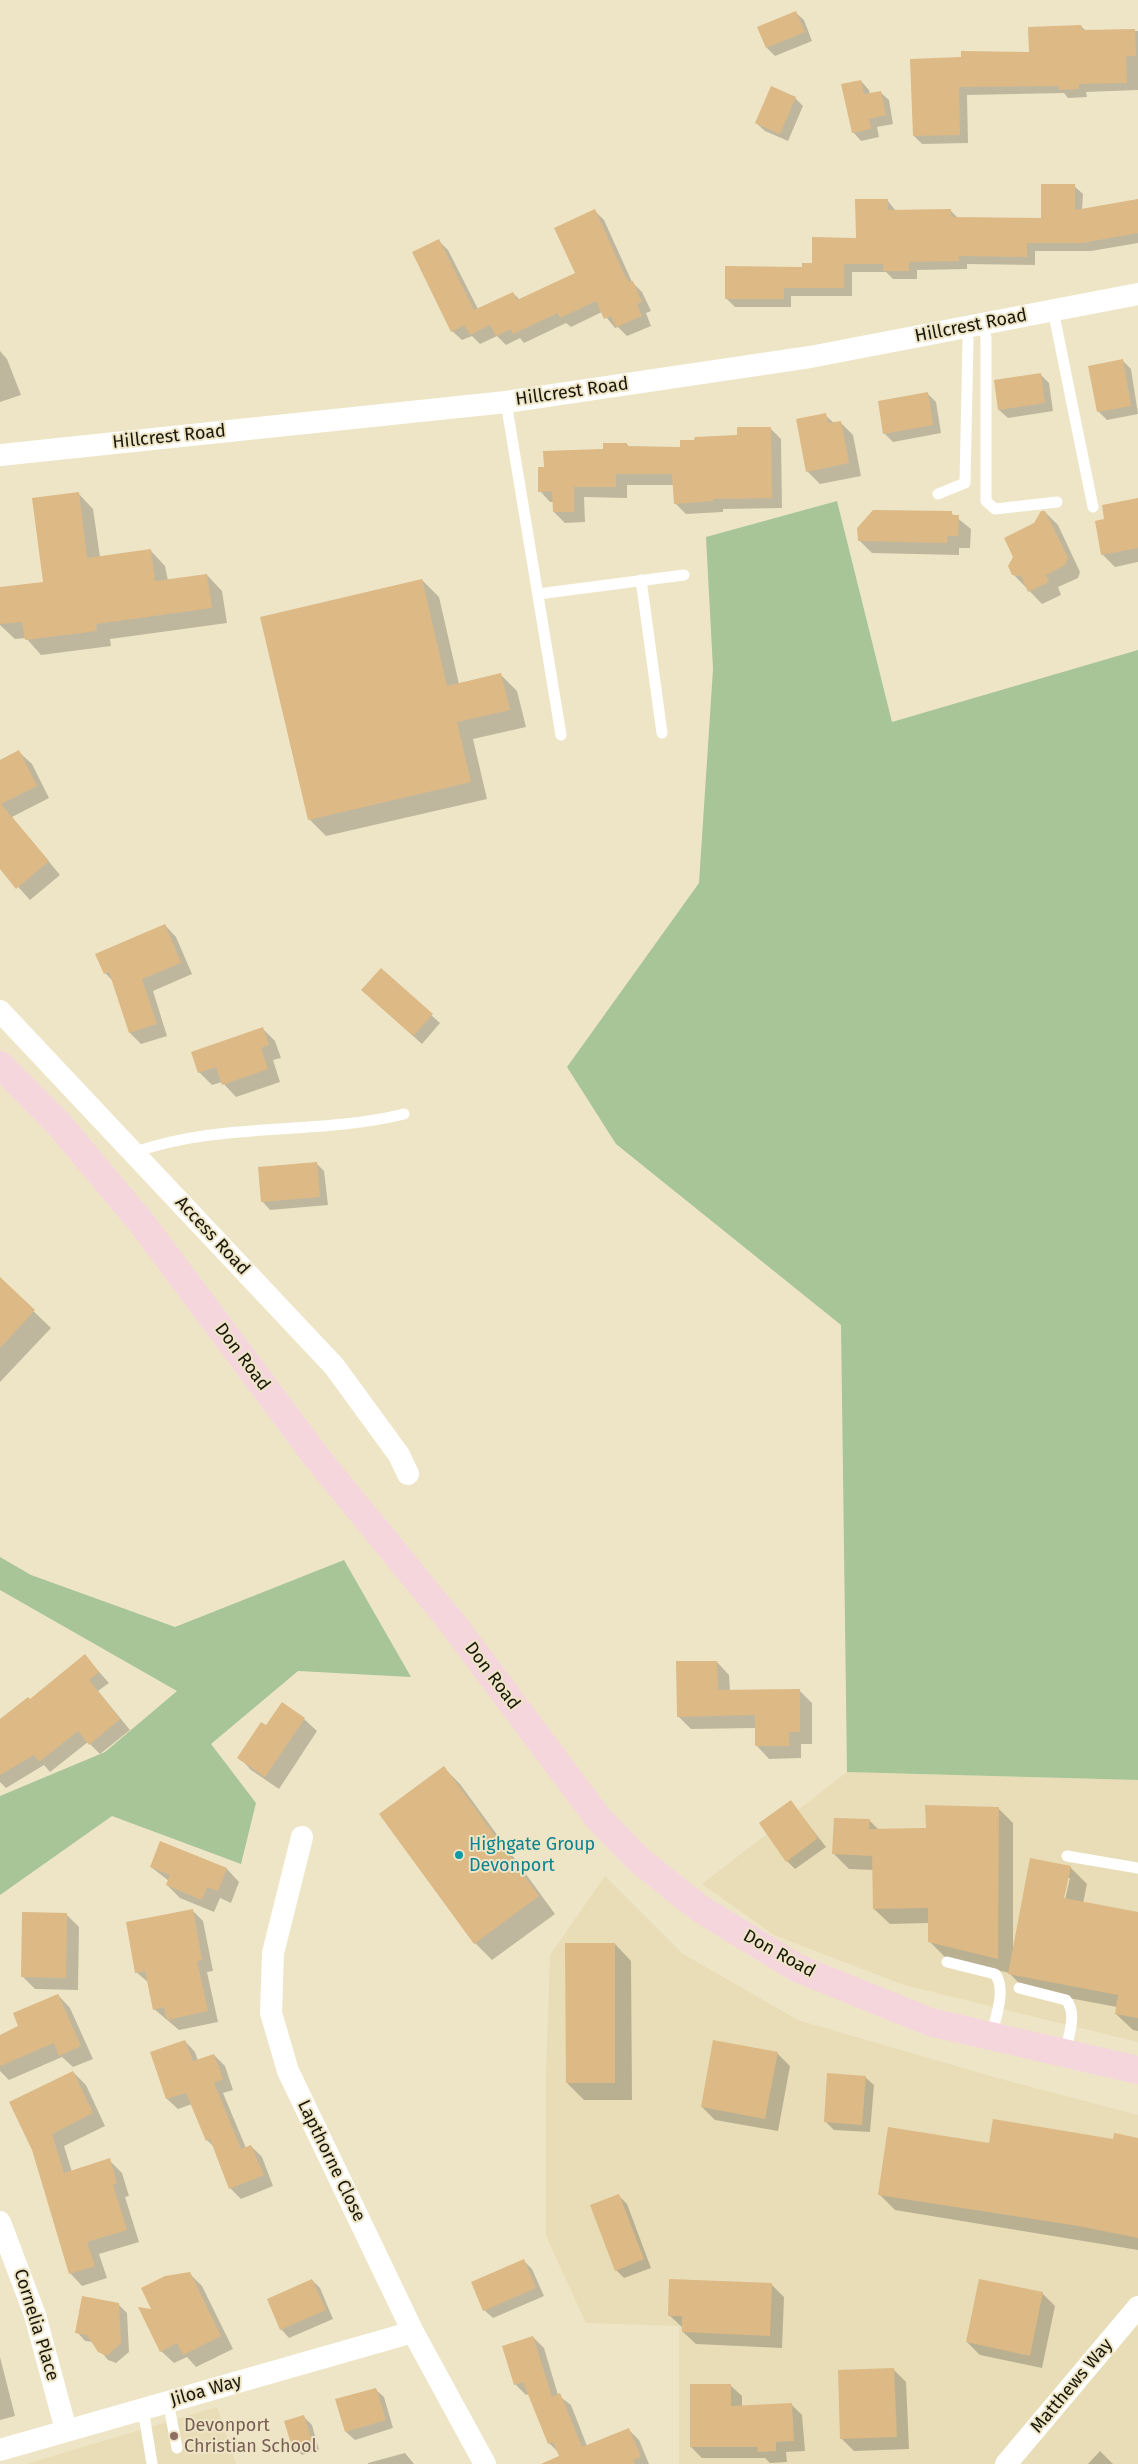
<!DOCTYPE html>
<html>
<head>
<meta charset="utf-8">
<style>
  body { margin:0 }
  canvas { display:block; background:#eee5c6 }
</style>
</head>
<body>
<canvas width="1138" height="2464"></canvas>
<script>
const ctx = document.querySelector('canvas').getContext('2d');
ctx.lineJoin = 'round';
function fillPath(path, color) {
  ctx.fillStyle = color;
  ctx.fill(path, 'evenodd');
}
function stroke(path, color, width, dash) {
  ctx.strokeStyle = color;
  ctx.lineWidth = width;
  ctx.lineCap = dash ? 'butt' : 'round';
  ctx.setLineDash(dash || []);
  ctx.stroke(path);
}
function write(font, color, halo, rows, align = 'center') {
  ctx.font = font + ' "Fira Sans",sans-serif';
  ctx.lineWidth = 4;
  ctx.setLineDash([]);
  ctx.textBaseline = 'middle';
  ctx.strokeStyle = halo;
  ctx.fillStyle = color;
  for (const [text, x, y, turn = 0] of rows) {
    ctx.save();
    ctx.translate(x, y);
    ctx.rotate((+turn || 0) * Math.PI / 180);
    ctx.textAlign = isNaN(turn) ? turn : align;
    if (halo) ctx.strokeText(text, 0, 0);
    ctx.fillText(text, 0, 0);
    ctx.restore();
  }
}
const built = new Path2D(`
  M 847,1772 L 1138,1780 L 1138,2042 L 904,1985 L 774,1935 L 702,1884 Z
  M 605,1876 L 683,1954 L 798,2020 L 997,2078 L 1138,2115 L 1138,2464 L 679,2464 L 679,2326 L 586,2323 L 546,2236 L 546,2077 L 550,1955 Z
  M 217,2407 L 236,2464 L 26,2464 Z`);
const green = new Path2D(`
  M 837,501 L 892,722 L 1138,650 L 1138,1780 L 847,1772 L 841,1325 L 616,1144 L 567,1067 L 699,883 L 713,669 L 706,537 Z
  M 0,1557 L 31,1575 L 175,1627 L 344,1560 L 411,1677 L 298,1671 L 211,1744 L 256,1803 L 241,1864 L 112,1816 L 0,1895 L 0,1796 L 105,1752 L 177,1691 L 0,1590 Z`);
const shadow = new Path2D(`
  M 795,12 L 804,20 L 812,41 L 775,56 L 767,48 Z
  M 1081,26 L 1086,31 L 1138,31 L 1138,90 L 1086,92 L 1087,97 L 1068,98 L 1064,93 L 967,95 L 968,143 L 922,144 L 914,136 L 962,58 L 1030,53 Z
  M 861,81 L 869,90 L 870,94 L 880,92 L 889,100 L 893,124 L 877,127 L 879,137 L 861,141 L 853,132 Z
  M 795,98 L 803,106 L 788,141 L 765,131 L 756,123 Z
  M 1074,186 L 1083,194 L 1082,210 L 1138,200 L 1138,243 L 1091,251 L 1035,251 L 1035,265 L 967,264 L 967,269 L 917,270 L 917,279 L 893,279 L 886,272 L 852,272 L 852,296 L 791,296 L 791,307 L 735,307 L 726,298 L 813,264 L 857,239 L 887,200 L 896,211 L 950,210 L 958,218 L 1042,219 Z
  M 594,210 L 604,220 L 632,282 L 642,292 L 651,311 L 646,313 L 651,326 L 627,336 L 618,327 L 615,328 L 602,312 L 571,327 L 566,323 L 524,343 L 520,338 L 506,345 L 497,336 L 480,344 L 472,336 L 462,340 L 452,331 L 438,240 L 448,250 L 478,309 L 513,293 L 520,300 L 577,274 Z
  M 0,351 L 7,359 L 21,395 L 0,402 Z
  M 1123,361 L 1131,369 L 1138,414 L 1107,420 L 1098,411 Z
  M 1040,374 L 1049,383 L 1053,411 L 1008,418 L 999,410 Z
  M 928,394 L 936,402 L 941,433 L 893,442 L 884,433 Z
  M 825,415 L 834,423 L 840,422 L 853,435 L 861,476 L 820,484 L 807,471 Z
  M 770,428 L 781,439 L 782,508 L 723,509 L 723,512 L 686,514 L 675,503 L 674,485 L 627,485 L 627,498 L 584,497 L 585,522 L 565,523 L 554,512 L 554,502 L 550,502 L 540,491 L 545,468 L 627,444 L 630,448 L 681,448 L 695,441 L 738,436 Z
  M 78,493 L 93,509 L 100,557 L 150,550 L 165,566 L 168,581 L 207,575 L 222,591 L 227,623 L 110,639 L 111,646 L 41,655 L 26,638 L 15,639 L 0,625 L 0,589 L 44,583 Z
  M 1138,500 L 1138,562 L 1115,567 L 1102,554 L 1106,520 Z
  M 1045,512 L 1058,525 L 1080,572 L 1078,578 L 1058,587 L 1061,595 L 1042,604 L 1013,574 L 1014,557 Z
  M 951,513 L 971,529 L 970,548 L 959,548 L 959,555 L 872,553 L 859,540 Z
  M 422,580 L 439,597 L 459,684 L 500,674 L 517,691 L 526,727 L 473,739 L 487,799 L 326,836 L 309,819 Z
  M 19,752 L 32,764 L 49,798 L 12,817 L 60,875 L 30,900 L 0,867 L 0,761 Z
  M 165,925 L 176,937 L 192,974 L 153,991 L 167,1036 L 141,1044 L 130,1033 L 114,982 L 105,973 Z
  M 381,970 L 440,1023 L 422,1044 L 371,998 Z
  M 263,1029 L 275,1041 L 281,1058 L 273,1060 L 280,1082 L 236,1097 L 222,1082 L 212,1085 L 199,1072 Z
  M 316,1163 L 324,1171 L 328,1205 L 270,1210 L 262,1201 Z
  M 0,1279 L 51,1328 L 0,1382 Z
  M 85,1656 L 109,1683 L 98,1691 L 130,1730 L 100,1754 L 88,1742 L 50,1772 L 44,1765 L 6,1788 L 0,1782 L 0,1721 L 31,1701 Z
  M 717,1662 L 729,1675 L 730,1691 L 799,1690 L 812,1703 L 812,1744 L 801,1744 L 801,1758 L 769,1759 L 757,1746 L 756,1728 L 691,1729 L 678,1716 Z
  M 304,1719 L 317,1731 L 279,1789 L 251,1770 L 239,1757 L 267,1727 Z
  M 444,1768 L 460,1784 L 555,1914 L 492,1960 L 475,1943 Z
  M 791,1802 L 826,1847 L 795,1869 L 787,1861 Z
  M 998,1808 L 1013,1823 L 1013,1948 L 1070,1867 L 1087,1884 L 1083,1903 L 1138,1913 L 1138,2031 L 1133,2030 L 1116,2014 L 1117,2007 L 1026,1990 L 1009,1973 L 945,1957 L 929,1941 L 929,1923 L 890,1924 L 874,1909 L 873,1870 L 849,1869 L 834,1854 L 869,1820 L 879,1830 L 927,1829 ZM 1067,1878 L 1070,1878 L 1064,1904 L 1062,1904 Z
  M 161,1843 L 227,1869 L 239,1882 L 231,1903 L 220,1898 L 214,1912 L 180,1898 L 167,1885 L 169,1881 L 151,1867 Z
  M 192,1910 L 203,1921 L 213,1971 L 207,1972 L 218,2022 L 179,2030 L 154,2009 L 149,1983 L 136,1972 Z
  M 66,1914 L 79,1927 L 78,1990 L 35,1989 L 22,1976 Z
  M 615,1944 L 631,1961 L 632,2100 L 584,2100 L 567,2083 Z
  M 58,1995 L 70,2008 L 93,2059 L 73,2067 L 62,2057 L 9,2080 L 0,2071 L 0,2036 L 20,2027 Z
  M 185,2041 L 195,2052 L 198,2061 L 214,2055 L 225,2066 L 233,2090 L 223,2093 L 246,2148 L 251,2146 L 262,2157 L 273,2186 L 241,2199 L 230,2188 L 214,2147 L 207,2140 L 192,2104 L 178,2109 L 167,2099 L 151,2053 Z
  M 777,2053 L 790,2066 L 778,2131 L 715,2120 L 702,2107 Z
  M 73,2072 L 86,2085 L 105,2126 L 64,2146 L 72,2172 L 109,2160 L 122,2173 L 129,2196 L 125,2197 L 139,2242 L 99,2254 L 107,2278 L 82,2286 L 70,2273 L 33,2149 Z
  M 865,2077 L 874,2085 L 870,2132 L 834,2130 L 825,2121 Z
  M 1138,2139 L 1138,2250 L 895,2210 L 879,2194 L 990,2144 Z
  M 619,2196 L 627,2204 L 651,2268 L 624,2278 L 616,2270 Z
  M 524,2261 L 532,2269 L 544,2296 L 493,2318 L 484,2310 Z
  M 189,2273 L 202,2286 L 233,2349 L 196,2367 L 187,2357 L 174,2363 L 161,2351 L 154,2311 Z
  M 312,2280 L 320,2288 L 333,2319 L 289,2338 L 281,2329 Z
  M 771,2284 L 784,2297 L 782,2348 L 696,2344 L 683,2332 L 683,2328 L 669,2315 Z
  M 1042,2293 L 1055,2306 L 1042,2368 L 980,2355 L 967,2342 Z
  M 119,2305 L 127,2313 L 129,2352 L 116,2363 L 108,2360 L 93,2342 L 85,2341 L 77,2332 Z
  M 533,2337 L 544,2348 L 558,2395 L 571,2405 L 587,2446 L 629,2430 L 639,2440 L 649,2464 L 564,2464 L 559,2453 L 549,2443 L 529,2394 L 526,2395 L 515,2384 Z
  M 0,2357 L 15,2416 L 0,2420 Z
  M 894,2370 L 906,2382 L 909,2449 L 854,2451 L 841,2438 Z
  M 730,2385 L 742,2396 L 742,2407 L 791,2404 L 802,2415 L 805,2451 L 786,2452 L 787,2462 L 770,2463 L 765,2458 L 702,2458 L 691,2447 Z
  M 375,2389 L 384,2397 L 393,2428 L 355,2440 L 346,2432 Z
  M 303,2416 L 312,2425 L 319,2450 L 302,2455 L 293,2447 L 285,2422 Z
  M 1100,2451 L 1113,2464 L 1088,2464 Z
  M 405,2453 L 414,2464 L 368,2464 L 368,2463 Z`);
const building = new Path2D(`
  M 796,11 L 805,32 L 766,48 L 757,27 Z
  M 1081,25 L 1082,30 L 1135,29 L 1136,56 L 1126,56 L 1127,83 L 1079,84 L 1079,89 L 1059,90 L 1058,86 L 959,87 L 960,135 L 913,136 L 910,59 L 961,57 L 961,51 L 1029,52 L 1028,27 Z
  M 861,80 L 864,94 L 881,91 L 886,115 L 869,119 L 871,129 L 852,133 L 841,84 Z
  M 771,86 L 796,97 L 780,134 L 755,123 Z
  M 1041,184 L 1075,184 L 1075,210 L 1138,199 L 1138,233 L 1082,243 L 1027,243 L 1027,257 L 959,256 L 959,261 L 909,262 L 909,271 L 883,271 L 883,264 L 844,264 L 844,288 L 784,288 L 784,299 L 725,299 L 725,266 L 802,267 L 802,263 L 812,263 L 812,237 L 856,238 L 855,199 L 888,199 L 888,210 L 951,209 L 951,217 L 1041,218 Z
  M 595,209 L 623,272 L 629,282 L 633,281 L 642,302 L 637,304 L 642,316 L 616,327 L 611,316 L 604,319 L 596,301 L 560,318 L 558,313 L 513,334 L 511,329 L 496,336 L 490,325 L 470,335 L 464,325 L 451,332 L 412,252 L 439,239 L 474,310 L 513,292 L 517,300 L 575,273 L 554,228 Z
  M 1123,359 L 1131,406 L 1097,412 L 1088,366 Z
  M 1041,373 L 1045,403 L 998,410 L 994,380 Z
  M 928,392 L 933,425 L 883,434 L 878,401 Z
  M 826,413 L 828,423 L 841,421 L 849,463 L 806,472 L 796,419 Z
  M 737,427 L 771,427 L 772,498 L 713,499 L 713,501 L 674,504 L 672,474 L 616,474 L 616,487 L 574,487 L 574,512 L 553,512 L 552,491 L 538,492 L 538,467 L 544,467 L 543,451 L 603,449 L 603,443 L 627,443 L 627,446 L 680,447 L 680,440 L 694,440 L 695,437 L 737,435 Z
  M 79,492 L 87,558 L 151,549 L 155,581 L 207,574 L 212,608 L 96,624 L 97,631 L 25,640 L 22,622 L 0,624 L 0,587 L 43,582 L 32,498 Z
  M 1138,498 L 1138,548 L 1101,555 L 1095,521 L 1104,519 L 1102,505 Z
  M 873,510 L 952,511 L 952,515 L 959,515 L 958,536 L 947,536 L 947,543 L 858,541 L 857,528 Z
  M 1041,511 L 1045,511 L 1068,558 L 1065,565 L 1046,575 L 1049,582 L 1028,592 L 1021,576 L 1012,575 L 1008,566 L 1013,557 L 1004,538 L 1034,523 Z
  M 422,579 L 447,686 L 501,673 L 510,710 L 457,722 L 471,782 L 308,820 L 260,617 Z
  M 19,750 L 37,786 L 1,804 L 49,861 L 16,889 L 0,869 L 0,760 Z
  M 165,924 L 181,963 L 142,979 L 157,1024 L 129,1033 L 109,972 L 104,974 L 95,954 Z
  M 381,968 L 433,1014 L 413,1036 L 361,990 Z
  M 263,1027 L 269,1045 L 261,1048 L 268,1069 L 222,1085 L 216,1067 L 198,1073 L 191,1052 Z
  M 317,1162 L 320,1197 L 261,1202 L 258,1167 Z
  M 0,1277 L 35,1310 L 0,1348 Z
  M 85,1654 L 99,1672 L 89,1680 L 120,1719 L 89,1745 L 78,1731 L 39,1762 L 34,1755 L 0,1775 L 0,1719 L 28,1697 L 30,1699 Z
  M 676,1661 L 717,1661 L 718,1690 L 800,1689 L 800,1732 L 789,1732 L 789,1746 L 755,1746 L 755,1715 L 677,1717 Z
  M 282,1702 L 305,1718 L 265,1777 L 237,1758 L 261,1722 L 266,1725 Z
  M 444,1766 L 539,1896 L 474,1944 L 379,1814 Z
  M 791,1800 L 818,1838 L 786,1862 L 759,1823 Z
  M 925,1805 L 999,1807 L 998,1959 L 928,1942 L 928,1908 L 873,1909 L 872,1856 L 832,1854 L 834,1818 L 870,1819 L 869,1829 L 926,1828 Z
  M 160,1841 L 227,1868 L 218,1891 L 207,1887 L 202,1900 L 166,1885 L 170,1875 L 150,1867 Z
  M 1030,1858 L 1071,1866 L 1064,1898 L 1138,1912 L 1138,2018 L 1115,2014 L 1118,1995 L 1008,1974 Z
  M 193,1909 L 202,1960 L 197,1961 L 208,2011 L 167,2020 L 164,2007 L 153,2010 L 145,1971 L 135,1973 L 126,1922 Z
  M 22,1912 L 67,1913 L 66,1978 L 21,1977 Z
  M 565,1943 L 615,1943 L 615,2083 L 566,2083 Z
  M 58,1994 L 81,2046 L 59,2056 L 54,2043 L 0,2066 L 0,2035 L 18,2026 L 13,2013 Z
  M 185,2040 L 193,2061 L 214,2054 L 223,2079 L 214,2083 L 241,2149 L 251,2145 L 264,2175 L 229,2189 L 210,2139 L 206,2141 L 186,2093 L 166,2099 L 150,2052 Z
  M 713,2040 L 778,2052 L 765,2119 L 701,2107 Z
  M 73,2071 L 93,2113 L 52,2134 L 64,2173 L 110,2158 L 117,2183 L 113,2185 L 127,2230 L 87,2242 L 95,2266 L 69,2274 L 32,2150 L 9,2102 Z
  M 827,2073 L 866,2076 L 862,2125 L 824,2122 Z
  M 993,2119 L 1113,2139 L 1114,2133 L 1138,2138 L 1138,2238 L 1078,2226 L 878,2195 L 888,2127 L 989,2143 Z
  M 619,2194 L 644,2259 L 615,2271 L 590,2205 Z
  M 524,2259 L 536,2288 L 483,2311 L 471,2282 Z
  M 190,2272 L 221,2336 L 183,2355 L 177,2343 L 160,2352 L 138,2307 L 151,2309 L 141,2288 L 165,2276 Z
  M 312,2279 L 326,2310 L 280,2330 L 267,2299 Z
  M 669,2279 L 772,2283 L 770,2336 L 682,2332 L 682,2316 L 668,2316 Z
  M 979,2279 L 1043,2292 L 1030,2356 L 966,2342 Z
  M 82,2296 L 119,2303 L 121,2343 L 107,2356 L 98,2352 L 87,2335 L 75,2333 Z
  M 533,2336 L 552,2397 L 560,2393 L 582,2447 L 629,2428 L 641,2457 L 633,2460 L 635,2464 L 541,2464 L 559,2456 L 553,2442 L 548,2444 L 523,2382 L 514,2385 L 502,2346 Z
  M 894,2368 L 897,2437 L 840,2439 L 838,2370 Z
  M 690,2384 L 731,2384 L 731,2406 L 792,2403 L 794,2441 L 776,2442 L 776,2451 L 758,2452 L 757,2447 L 690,2447 Z
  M 376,2388 L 386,2420 L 345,2432 L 335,2399 Z
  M 304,2415 L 312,2441 L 292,2447 L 284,2421 Z`);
const service = new Path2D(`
  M 1053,310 L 1093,507
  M 983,324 L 986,338 L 986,501 L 995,509 L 1057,502
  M 506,402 L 561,735
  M 938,494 L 965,483 L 968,340 L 966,327
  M 641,580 L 662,733
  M 538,594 L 684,575
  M 133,1153 C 219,1121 315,1136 404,1114
  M 1067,1856 L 1138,1868
  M 947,1962 L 995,1974 C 1007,1989 995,2019 991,2037
  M 1019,1988 L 1066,2000 C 1078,2013 1068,2037 1065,2053
  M 168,2401 L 177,2448
  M 143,2409 L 152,2464`);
const minor = new Path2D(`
  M 0,455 L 506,402 L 810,357 L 1138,294
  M 0,1011 L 334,1366 L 399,1455 L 408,1474
  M 302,1837 L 273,1953 L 271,2013 L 288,2071 L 413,2332 L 485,2464
  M 0,2222 L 35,2315 L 66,2430
  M 0,2450 L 413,2332
  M 1006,2464 L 1138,2307`);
const secondary = new Path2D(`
  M 0,1065 L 58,1123 L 141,1222 L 318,1459 L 453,1624 L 598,1818 L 639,1860 L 699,1908 L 797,1968 L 930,2022 L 1138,2070`);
const markers = [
  [459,1855,5,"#0f9aa8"],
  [174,2436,5,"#8d6e63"]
];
const streetNames = [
  ["Hillcrest Road",971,326,-11],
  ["Hillcrest Road",572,392,-8],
  ["Hillcrest Road",169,437,-6],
  ["Access Road",212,1236,47],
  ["Don Road",242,1357,53],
  ["Don Road",492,1676,53],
  ["Don Road",779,1954,29],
  ["Lapthorne Close",331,2161,64],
  ["Cornelia Place",36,2325,73],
  ["Matthews Way",1072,2386,-50],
  ["Jiloa Way",206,2391,-16]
];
const cultureNames = [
  ["Highgate Group",469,1845],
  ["Devonport",469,1866]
];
const educationNames = [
  ["Devonport",184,2426],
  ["Christian School",184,2447]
];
fillPath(built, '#e8ddb6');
fillPath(green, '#a7c596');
fillPath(shadow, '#0003');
fillPath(building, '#dcb985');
stroke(service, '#fff', 11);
stroke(minor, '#fff', 22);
stroke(secondary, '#f5d6dd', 28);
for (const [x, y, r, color] of markers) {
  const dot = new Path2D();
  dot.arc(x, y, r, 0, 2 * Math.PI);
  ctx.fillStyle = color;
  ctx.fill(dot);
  stroke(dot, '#eee5c6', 2);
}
write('18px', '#19160b', '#eee5c6', streetNames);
write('18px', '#0d838f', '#eee5c6', cultureNames, 'left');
write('18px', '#785e54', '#eee5c6', educationNames, 'left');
</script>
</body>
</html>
